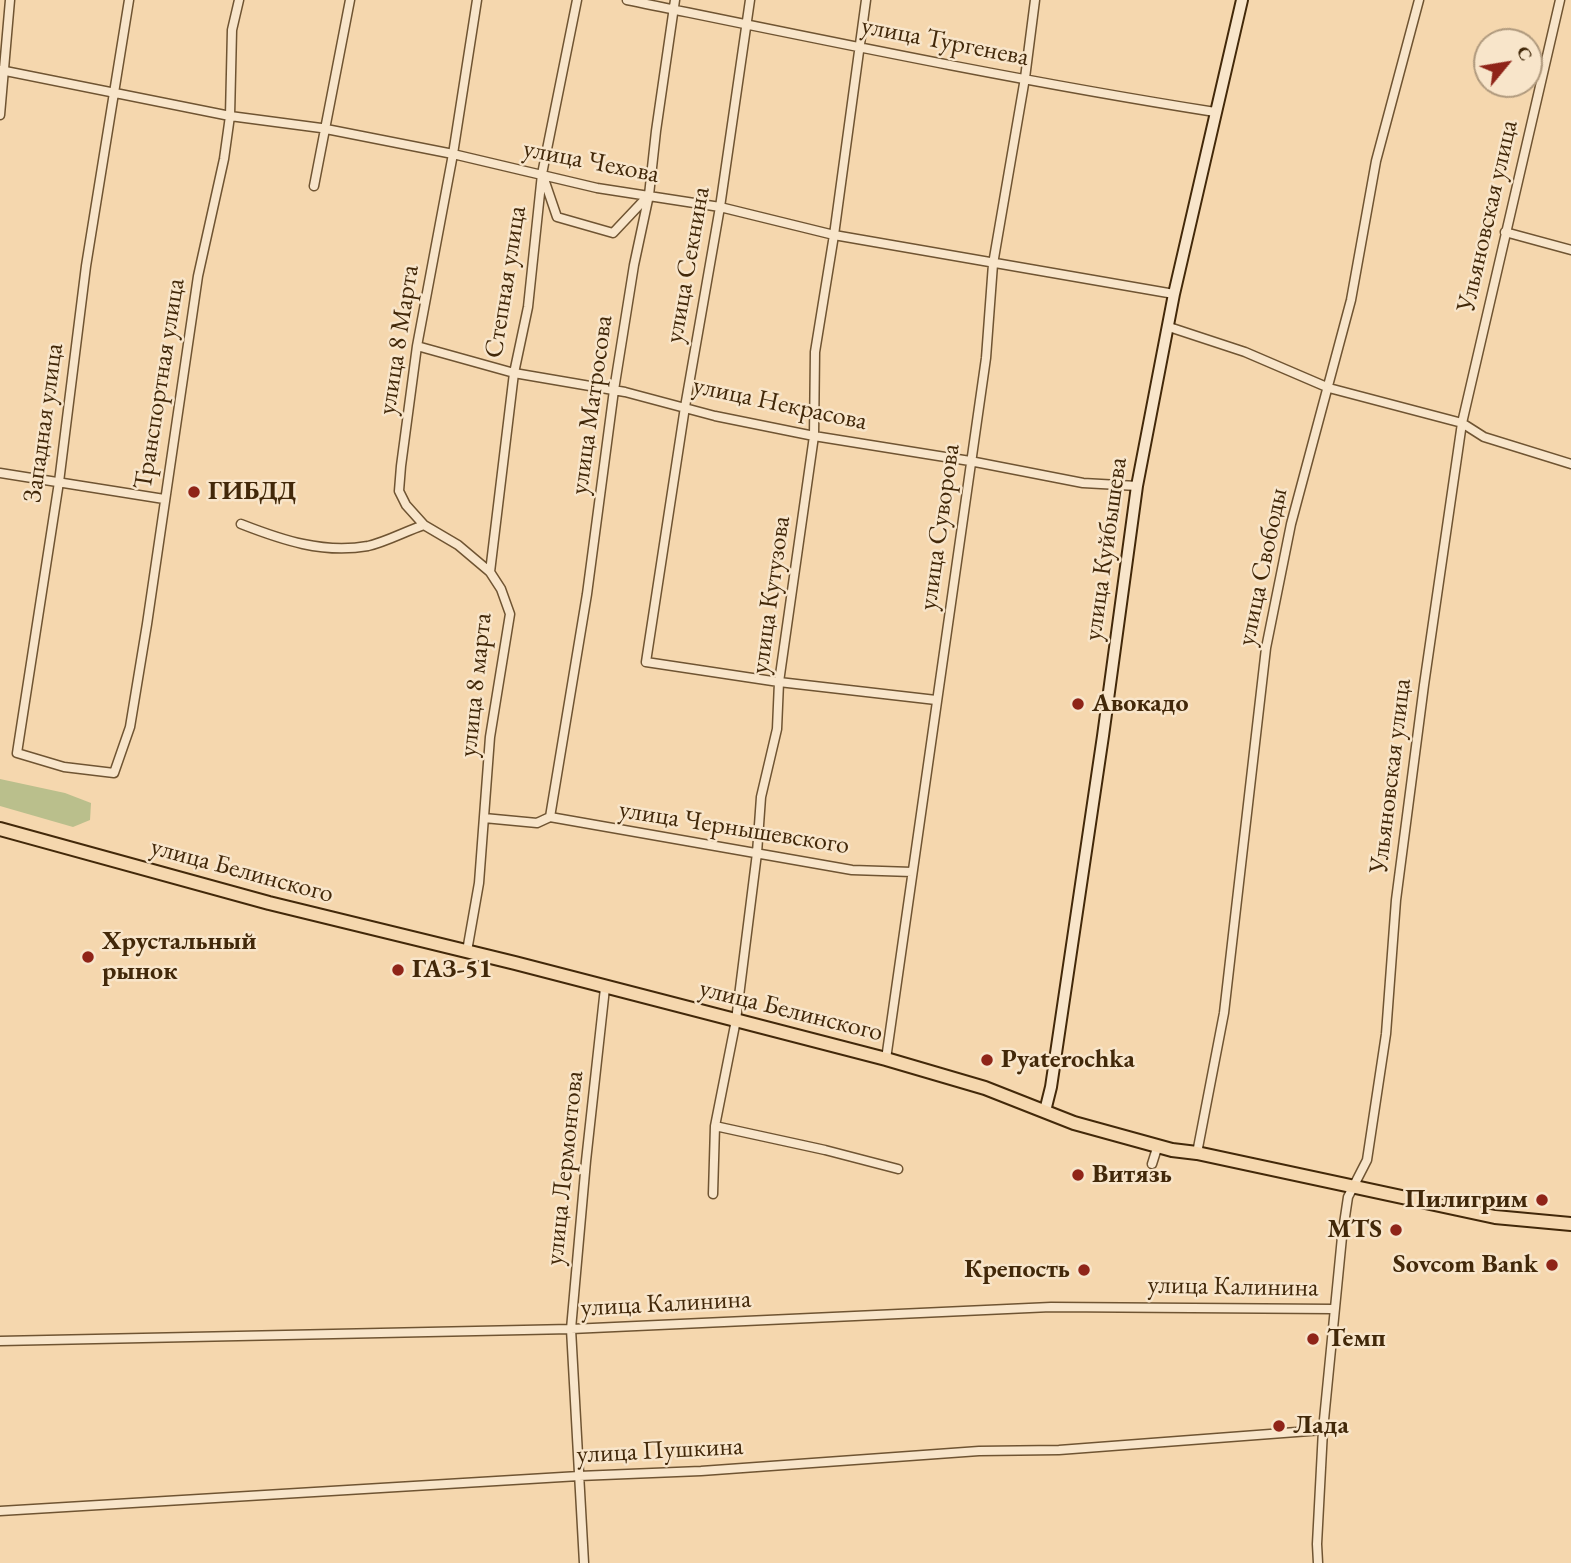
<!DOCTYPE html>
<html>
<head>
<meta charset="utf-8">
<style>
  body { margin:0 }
  #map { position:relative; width:1571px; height:1563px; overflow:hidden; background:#f5d7ae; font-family:"EB Garamond",serif }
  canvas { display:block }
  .north { position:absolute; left:1473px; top:28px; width:70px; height:70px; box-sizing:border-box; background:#f8e5ca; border:2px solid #af997d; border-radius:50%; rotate:60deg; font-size:19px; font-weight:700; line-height:28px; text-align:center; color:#422809 }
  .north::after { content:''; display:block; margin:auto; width:24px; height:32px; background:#8f2418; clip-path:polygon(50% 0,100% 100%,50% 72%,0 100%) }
</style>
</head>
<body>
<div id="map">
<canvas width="1571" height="1563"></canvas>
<div class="north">С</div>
</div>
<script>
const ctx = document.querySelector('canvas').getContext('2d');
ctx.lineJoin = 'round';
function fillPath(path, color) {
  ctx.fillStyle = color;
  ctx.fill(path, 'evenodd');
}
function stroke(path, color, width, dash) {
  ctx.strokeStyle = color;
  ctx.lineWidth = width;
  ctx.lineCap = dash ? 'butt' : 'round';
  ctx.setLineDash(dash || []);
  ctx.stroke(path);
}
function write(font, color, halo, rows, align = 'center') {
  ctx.font = font + ' "EB Garamond",serif';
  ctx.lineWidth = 5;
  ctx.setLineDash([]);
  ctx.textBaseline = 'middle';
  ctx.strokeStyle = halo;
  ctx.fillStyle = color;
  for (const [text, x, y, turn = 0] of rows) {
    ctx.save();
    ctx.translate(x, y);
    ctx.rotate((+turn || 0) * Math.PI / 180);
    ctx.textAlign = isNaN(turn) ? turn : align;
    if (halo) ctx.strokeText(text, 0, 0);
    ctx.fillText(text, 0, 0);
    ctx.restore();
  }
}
const green = new Path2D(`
  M 0,779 L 65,793 L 91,803 L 90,820 L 73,827 L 0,806 Z`);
const minor = new Path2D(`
  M 129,0 L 86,266 L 59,482 L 17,753 L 64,767 L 114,773 L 130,727 L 147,624 L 198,276 L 224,159 L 230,116 L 232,30 L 239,0
  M 627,0 C 823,40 1018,81 1215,112
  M 750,0 L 720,207 L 685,407 L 646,662 L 779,682 L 936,700
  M 0,70 L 230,116 L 321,128 L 453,154 L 597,188 L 720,207 L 834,235 L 1174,294
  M 0,115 L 10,0
  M 544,179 L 557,217 L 613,233 L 647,197
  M 314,186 L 350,0
  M 1505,232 L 1571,250
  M 1169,327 L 1245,352 L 1329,388 L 1462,423 L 1484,437 L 1571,464
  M 417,346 L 514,373 L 625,392 L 715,416 L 814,436 L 970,461 L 1083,483 L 1137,486
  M 0,473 L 164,499
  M 241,524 C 282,540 323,554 368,546 C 386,542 406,531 424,525 L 458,545 L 490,572 L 501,589 L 510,614 L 490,737 L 479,883 L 467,951
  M 424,525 L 406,505 L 399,491 L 401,466 L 417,346 L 453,154 L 477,0
  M 490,572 L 514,373 L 528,307 L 542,174 L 577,0
  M 550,817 L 587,594 L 614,390 L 634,265 L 649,195 L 656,131 L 675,0
  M 550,817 L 852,870 L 912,872
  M 484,818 L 537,823 L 550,817
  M 886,1059 L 986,358 L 993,264 L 1025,78 L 1035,0
  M 715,1126 L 825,1150 L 898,1169
  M 1197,1153 L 1224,1013 L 1266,648 L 1291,524 L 1351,300 L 1376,161 L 1419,0
  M 1152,1164 L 1158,1145
  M 713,1194 L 715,1126 L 736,1020 L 757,853 L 761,797 L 777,729 L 779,682 L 814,436 L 815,352 L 834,235 L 866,0
  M 0,1341 L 571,1329 L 1051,1307 L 1333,1309
  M 0,1511 L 579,1476 L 701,1471 L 979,1451 L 1059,1450 L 1323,1430
  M 584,1563 L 571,1329 L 586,1161 L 605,988
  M 1318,1563 L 1317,1544 L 1323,1430 L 1342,1237 L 1348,1197 L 1367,1160 L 1386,1034 L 1396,900 L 1424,685 L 1462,423 L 1560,0`);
const secondary = new Path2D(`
  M 1045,1111 L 1051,1087 L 1103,736 L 1137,486 L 1174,294 L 1242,0`);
const primary = new Path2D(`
  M 0,829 L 269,903 L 515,963 L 886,1059 L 985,1088 L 1074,1123 L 1172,1150 L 1197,1153 L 1495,1217 L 1571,1224`);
const markers = [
  [194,492,7,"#8f2418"],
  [1078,704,7,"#8f2418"],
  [88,957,7,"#8f2418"],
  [398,970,7,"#8f2418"],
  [987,1060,7,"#8f2418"],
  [1078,1175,7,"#8f2418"],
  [1542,1200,7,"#8f2418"],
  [1396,1230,7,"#8f2418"],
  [1552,1265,7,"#8f2418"],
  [1084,1270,7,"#8f2418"],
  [1313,1339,7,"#8f2418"],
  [1279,1426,7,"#8f2418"]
];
const streetNames = [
  ["улица Тургенева",945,42,11],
  ["улица Чехова",591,162,11],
  ["Ульяновская улица",1488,216,-77],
  ["улица Секнина",688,265,-80],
  ["Степная улица",506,282,-81],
  ["улица 8 Марта",399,340,-81],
  ["Транспортная улица",160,384,-81],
  ["улица Некрасова",780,404,12],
  ["улица Матросова",592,405,-82],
  ["Западная улица",44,423,-82],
  ["улица Суворова",940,527,-82],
  ["улица Куйбышева",1106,549,-82],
  ["улица Свободы",1263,567,-78],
  ["улица Кутузова",771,595,-82],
  ["улица 8 марта",476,685,-84],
  ["Ульяновская улица",1391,776,-83],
  ["улица Чернышевского",734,828,9],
  ["улица Белинского",242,871,15],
  ["улица Белинского",791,1011,14],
  ["улица Лермонтова",565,1168,-84],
  ["улица Калинина",1233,1287,1],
  ["улица Калинина",666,1304,-3],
  ["улица Пушкина",660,1451,-3]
];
const poiNames = [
  ["ГИБДД",208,492],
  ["Авокадо",1092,704],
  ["Хрустальный",102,942],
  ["рынок",102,972],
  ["ГАЗ-51",412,970],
  ["Pyaterochka",1001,1060],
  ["Витязь",1092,1175],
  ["Пилигрим",1528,1200,"right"],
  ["MTS",1382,1230,"right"],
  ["Sovcom Bank",1538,1265,"right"],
  ["Крепость",1070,1270,"right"],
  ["Темп",1327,1339],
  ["Лада",1293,1426]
];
fillPath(green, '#babf8c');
stroke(minor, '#6f5432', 11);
stroke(secondary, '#422809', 14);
stroke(primary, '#422809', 16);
stroke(minor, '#f8e5ca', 8);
stroke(secondary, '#f8e5ca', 10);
stroke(primary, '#f5d7ae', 12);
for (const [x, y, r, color] of markers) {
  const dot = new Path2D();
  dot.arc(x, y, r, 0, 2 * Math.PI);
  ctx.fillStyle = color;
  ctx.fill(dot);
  stroke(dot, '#f8e5ca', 2.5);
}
write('26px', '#422809', '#f8e5ca', streetNames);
write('bold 26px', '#422809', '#f8e5ca', poiNames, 'left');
</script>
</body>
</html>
